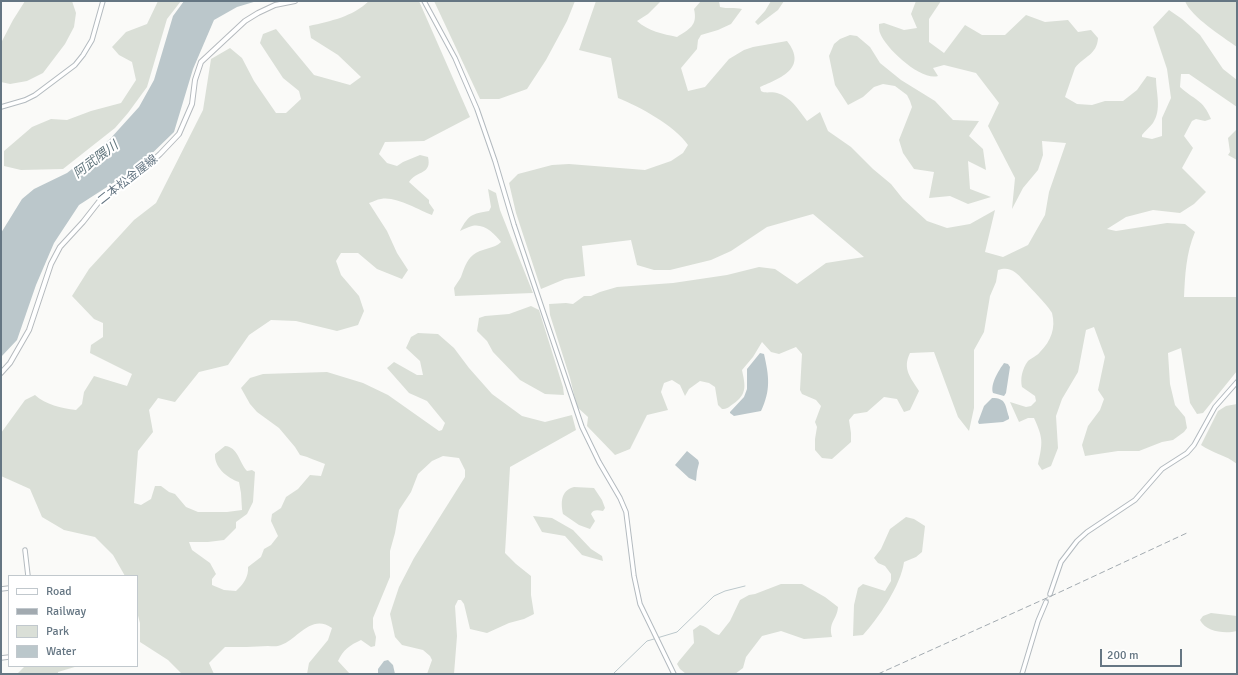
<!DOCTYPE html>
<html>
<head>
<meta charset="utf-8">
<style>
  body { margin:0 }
  #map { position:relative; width:1238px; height:675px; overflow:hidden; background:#fafaf8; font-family:Signika,sans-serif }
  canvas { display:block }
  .frame { position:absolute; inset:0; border:2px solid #657683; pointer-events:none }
  .legend { position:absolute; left:8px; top:575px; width:130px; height:92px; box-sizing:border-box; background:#fff; border:1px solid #c1c8cd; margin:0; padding:5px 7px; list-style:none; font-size:12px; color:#657683 }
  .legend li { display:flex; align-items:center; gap:8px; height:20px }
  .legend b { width:20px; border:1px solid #c1c8cd }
  .scale { position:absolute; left:1100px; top:649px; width:82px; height:18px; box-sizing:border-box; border:2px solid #657683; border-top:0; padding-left:5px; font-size:12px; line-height:14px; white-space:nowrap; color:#657683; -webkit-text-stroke:3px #fff; paint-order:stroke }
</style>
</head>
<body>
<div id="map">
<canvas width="1238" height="675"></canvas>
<div class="frame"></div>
<ul class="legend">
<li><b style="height:5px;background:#fff"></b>Road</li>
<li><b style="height:5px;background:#a2aab0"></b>Railway</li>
<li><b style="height:11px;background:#dadfd7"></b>Park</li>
<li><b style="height:11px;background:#bbc7cb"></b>Water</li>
</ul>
<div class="scale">200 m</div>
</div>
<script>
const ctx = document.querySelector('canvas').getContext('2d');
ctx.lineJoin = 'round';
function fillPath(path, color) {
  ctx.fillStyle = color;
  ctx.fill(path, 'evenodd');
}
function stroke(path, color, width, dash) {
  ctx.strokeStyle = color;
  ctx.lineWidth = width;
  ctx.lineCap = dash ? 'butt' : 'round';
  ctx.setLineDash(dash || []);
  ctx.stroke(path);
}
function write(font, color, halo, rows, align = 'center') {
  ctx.font = font + ' Signika,"Noto Sans JP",sans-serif';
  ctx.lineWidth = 4;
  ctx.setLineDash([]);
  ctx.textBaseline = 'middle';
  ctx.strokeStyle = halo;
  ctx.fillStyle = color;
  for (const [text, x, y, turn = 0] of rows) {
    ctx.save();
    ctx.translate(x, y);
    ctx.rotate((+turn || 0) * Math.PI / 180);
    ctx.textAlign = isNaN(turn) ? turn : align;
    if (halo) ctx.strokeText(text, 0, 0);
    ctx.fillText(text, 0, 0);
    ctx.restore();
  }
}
const green = new Path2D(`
  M 25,1 L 72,1 L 76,13 L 74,27 L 65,44 L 43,73 L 27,81 L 10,84 L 1,82 L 1,43 L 13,20 Z
  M 158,1 L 181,1 L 167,19 L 147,87 L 128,113 L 115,128 L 63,169 L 21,170 L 4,166 L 4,151 L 32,127 L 51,119 L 67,120 L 91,111 L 121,103 L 136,80 L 132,62 L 119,55 L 112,47 L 126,32 L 147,24 Z
  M 369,1 L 419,1 L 470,117 L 424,141 L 385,142 L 379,154 L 387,163 L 397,166 L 403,162 L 420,155 L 428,157 C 432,175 417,170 409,182 L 429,200 L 429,203 L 434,210 L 432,215 C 418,210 396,196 381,199 C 377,199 373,202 369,203 L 387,231 L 397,253 L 408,270 L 402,279 L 377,269 L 358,253 L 341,253 L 336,261 L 341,275 L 359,296 L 364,311 L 358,325 L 337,331 L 296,321 L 271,320 L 249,335 L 228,365 L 199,372 L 175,402 L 158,398 L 149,410 L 153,432 L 138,451 L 134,503 L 141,505 L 151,499 L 155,486 L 161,486 L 169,492 L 175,494 L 186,507 L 198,512 L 227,512 L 242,510 L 241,493 L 239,482 C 227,478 214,467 215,454 L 225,446 C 238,447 239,462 247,471 L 252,470 L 255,472 L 253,502 L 247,514 L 236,522 L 236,528 L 224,540 L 208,542 L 189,542 L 192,550 L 210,563 L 216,574 L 212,579 L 212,585 L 224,590 L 236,591 C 243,585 249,576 248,567 L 261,557 L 264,549 L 271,545 L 278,536 L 271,521 L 272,514 L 281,508 L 286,497 L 298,489 L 310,475 L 321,476 L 325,464 C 316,461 309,457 300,455 L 295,447 L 279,428 L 257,412 L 250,404 L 241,388 L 250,378 L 263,374 L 327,372 L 363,383 L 388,395 L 439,431 L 442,430 L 445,423 L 427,401 L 409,393 L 387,368 L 394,362 L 417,375 L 423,375 L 420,361 L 406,348 L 411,337 L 418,333 L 438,334 L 454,348 L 469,368 L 492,394 L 522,416 L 545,422 L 572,415 L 576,430 L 510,467 L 505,553 L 516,564 L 531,576 L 531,595 L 534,614 L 524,619 L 509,623 L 487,633 L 470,629 L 464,604 L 461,600 L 458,600 L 455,606 L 457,636 L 454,674 L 427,674 L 432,660 L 430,656 L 423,650 L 402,645 L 395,637 L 390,614 L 399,587 L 414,558 L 465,477 L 465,470 L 459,458 L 443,456 L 432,461 L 418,474 L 411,492 L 399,510 L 395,533 L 390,551 L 390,577 L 373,618 L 373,628 L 376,637 L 375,646 L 371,647 L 361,640 C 350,645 343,650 338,661 L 350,674 L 307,674 L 309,663 L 328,640 L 332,628 C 311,613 297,640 281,645 C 277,647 272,646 268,646 C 254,647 239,647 225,647 L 209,663 L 214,674 L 182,674 L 168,660 L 140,642 L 140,623 L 137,612 L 137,576 L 125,576 L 113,555 L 95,537 L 64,530 L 42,517 L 30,489 L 1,476 L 1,433 L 25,400 L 35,395 C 46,405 61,408 76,410 L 82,404 L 84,392 L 94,376 L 127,386 L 132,374 L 90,353 L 91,345 L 103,337 L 103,323 L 94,319 L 72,296 L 89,269 L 134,220 L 156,203 L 203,110 L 211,59 L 230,48 L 242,58 L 254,81 L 276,113 L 286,113 L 301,99 L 299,91 L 283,78 L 260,43 L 263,34 L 276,29 L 314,75 L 350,85 L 361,77 L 338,55 L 311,38 L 309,26 C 331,21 352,17 369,1 Z
  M 434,1 L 575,1 L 567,21 L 546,60 L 527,89 L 499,99 L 480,99 Z
  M 596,1 L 661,1 L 648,14 L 637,21 C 648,31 663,34 677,37 C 689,29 698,26 694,9 L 701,1 L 719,1 L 720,7 C 727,9 735,7 742,9 L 731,24 L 718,30 L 701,35 L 698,40 L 697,49 L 681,68 L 688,91 L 705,87 L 729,59 L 744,50 L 753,47 L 787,41 C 808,68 781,78 760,87 L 761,91 C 766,94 772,91 777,93 C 791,97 798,109 807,121 L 820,112 L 828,131 L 851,147 L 873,169 L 891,184 L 903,199 L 927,221 L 947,228 L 970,224 L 995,210 L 985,252 L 1003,257 L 1028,245 L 1045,215 L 1049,192 L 1066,143 L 1042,141 L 1043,155 L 1038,170 L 1023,188 L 1012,209 L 1015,178 L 988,126 L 999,103 L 976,73 L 944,65 L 933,68 L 938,76 C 921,81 886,49 880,33 C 879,31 879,27 879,24 L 884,23 L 904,30 L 917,28 L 911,14 L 916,1 L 941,1 L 929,19 L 929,42 L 944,53 L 965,25 L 982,35 L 1005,35 L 1026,15 L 1045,22 L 1068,20 L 1078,32 L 1091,30 L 1098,38 C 1097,55 1084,56 1075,68 L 1065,97 L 1077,104 L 1092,105 L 1105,101 L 1123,101 L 1137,90 L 1147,76 L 1156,78 C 1156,93 1162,109 1153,123 C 1150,127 1145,131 1142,135 L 1142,137 L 1152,139 L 1162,136 L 1162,118 L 1171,98 L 1167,69 L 1153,27 L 1169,10 L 1182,19 L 1200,35 L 1223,69 L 1237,80 L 1237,107 L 1189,74 L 1181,74 L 1180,87 C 1194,100 1203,99 1211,119 L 1205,121 L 1196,119 L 1192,121 L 1184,136 L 1193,148 L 1182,168 L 1206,192 L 1194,204 L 1180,213 L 1153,210 L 1126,217 L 1107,229 L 1116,231 L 1167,223 L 1185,224 L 1195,232 C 1186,253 1185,275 1184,297 L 1237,297 L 1237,371 L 1203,413 L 1197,414 L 1190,403 L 1181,348 L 1168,353 L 1170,384 L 1175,405 L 1185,417 L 1187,428 L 1184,432 L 1173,440 L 1162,442 L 1139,451 L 1118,451 L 1085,456 L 1082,445 L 1088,426 L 1100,410 L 1104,399 L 1098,390 L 1105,357 L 1094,327 L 1086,330 L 1078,372 L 1062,399 L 1056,416 L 1058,448 L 1051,466 L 1042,470 L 1038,464 C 1043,442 1043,438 1034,418 L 1028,418 L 1019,422 L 1010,402 L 1026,407 L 1031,406 L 1036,401 L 1035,396 L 1022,387 C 1020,379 1022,369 1028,361 C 1031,358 1037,356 1040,352 C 1051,341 1056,328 1052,313 C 1050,308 1029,286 1024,281 C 1016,272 1010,266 998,270 L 996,282 L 990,296 L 984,332 L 974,350 L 974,408 L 969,431 L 958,417 L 934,352 L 910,353 C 902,369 911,378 919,391 L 910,410 L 904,412 L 897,399 L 884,397 L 867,412 L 854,414 L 849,420 L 851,433 L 851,442 L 832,459 L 822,458 L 815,450 L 815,439 L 817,427 L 815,422 L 821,406 L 816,400 L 802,394 L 800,390 L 802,354 L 796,347 L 779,354 L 771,352 L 762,342 L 753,357 L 742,370 C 745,385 748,394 733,404 C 729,407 727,409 722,409 L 718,405 L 715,387 L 709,383 L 700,381 L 689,389 L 685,396 L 680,385 L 672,380 L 664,383 L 661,392 L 668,410 L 647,415 L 630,449 L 615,455 L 587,426 L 588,417 L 577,407 L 570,378 L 550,315 L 549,304 L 566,303 L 573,304 L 584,296 L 591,296 L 600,292 L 617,287 L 673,283 L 727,275 L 759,267 L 775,269 L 797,284 L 826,263 L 864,257 L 813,214 L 767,227 L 731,251 L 711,260 L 670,270 L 654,270 L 637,265 L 631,240 L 582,246 L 585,276 L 565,279 L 541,289 L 516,213 L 509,183 L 518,174 L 552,165 L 569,164 L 645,170 L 671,161 L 683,153 L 688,145 C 674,125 640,107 618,98 L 611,58 L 579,50 Z
  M 771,1 L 784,1 L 778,10 L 758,25 L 755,22 L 765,11 Z
  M 1185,1 L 1237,1 L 1237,47 C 1223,37 1191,17 1185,1 Z
  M 850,35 L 857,36 L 870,47 L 880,63 L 901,80 L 935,101 L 953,120 L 979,121 L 969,136 L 983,149 L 986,170 L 968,161 L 970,189 L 991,197 L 968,204 L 950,196 L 929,198 L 934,172 L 914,169 L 903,153 L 899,140 L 912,107 L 910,101 L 907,95 L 895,86 L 883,84 L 874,87 L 863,97 L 848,105 L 835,85 L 829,56 L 834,44 L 840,39 Z
  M 1237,129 L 1237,160 L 1228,155 L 1230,152 L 1228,138 Z
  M 488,189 L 496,193 L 500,210 L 533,293 L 455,296 L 454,288 C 456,284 459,281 461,277 C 464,269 466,261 473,255 C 481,248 495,249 501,242 C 495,234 484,223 472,226 C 468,227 464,229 460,231 C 469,214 472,214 489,211 L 491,207 Z
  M 531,306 L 539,310 L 563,387 L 564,395 L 545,394 L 520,380 L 493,352 L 487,341 L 477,331 L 479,318 L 485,316 L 509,314 Z
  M 1237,404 L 1237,464 C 1226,455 1212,453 1201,445 L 1218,411 L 1226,406 Z
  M 574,487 L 594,488 L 602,500 L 605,508 L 603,511 C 598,510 593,509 591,514 L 595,521 L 590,529 L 579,525 L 563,514 C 561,503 560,491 574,487 Z
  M 533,516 L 552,518 L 573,530 L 591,549 L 602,556 L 603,561 L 582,555 L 565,536 L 542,532 Z
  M 906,517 L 914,519 L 925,526 L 922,552 L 916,557 L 904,562 C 901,585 878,619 863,635 L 853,636 L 854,605 L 858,588 L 863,584 L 885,591 L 891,581 L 891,574 L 885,566 L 878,563 L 874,558 L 881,549 L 890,529 Z
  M 781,584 L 802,584 L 825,597 L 838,607 C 837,620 828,622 832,637 L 804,639 L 781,631 L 762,636 L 746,657 L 743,668 L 735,674 L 686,674 L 680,669 L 677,664 L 679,661 L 694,643 L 693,630 L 700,625 C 709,627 712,634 719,635 L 730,621 L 740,600 L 749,595 L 755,594 Z
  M 1211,613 L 1237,616 L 1237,631 C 1225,634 1206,632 1200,620 L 1203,616 Z
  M 25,666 L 78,666 L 58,672 L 58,674 L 17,674 Z`);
const water = new Path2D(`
  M 184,1 L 257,1 L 237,7 L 214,20 L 193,69 L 174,132 L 138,167 L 79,205 L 54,243 L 36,285 L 17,340 L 1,357 L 1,233 L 22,199 L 34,189 L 67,173 L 110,139 L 139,107 L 154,80 L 173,16 Z
  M 760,353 L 764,354 C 769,376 771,390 761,411 L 734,416 L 730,413 L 730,412 L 744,397 L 747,389 L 747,369 Z
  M 1004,363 L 1008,364 L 1010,367 L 1006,393 L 1004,396 L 993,393 C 990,384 999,370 1004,363 Z
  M 992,398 C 1007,398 1005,406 1009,417 L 1009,419 L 1003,422 L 979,424 L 978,422 L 984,406 Z
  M 687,451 L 698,460 L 699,463 L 697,471 L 696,481 L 689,478 L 675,465 Z
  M 388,660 L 393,665 L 395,674 L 378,674 L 378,669 L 384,661 Z`);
const stream = new Path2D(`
  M 657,638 L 677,632 L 714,596 L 725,591 L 745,586
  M 613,674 L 647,641 L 654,639`);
const secondaryTunnel = new Path2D(`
  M 1046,602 L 1050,594`);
const secondary = new Path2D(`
  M 424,1 L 455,58 L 477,109 L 495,161 L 514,225 L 582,427 L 599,462 L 620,498 L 626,512 L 634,576 L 640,604 L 674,674
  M 1,107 L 25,100 L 35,95 L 75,65 L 83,55 L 92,40 L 103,1
  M 25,550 L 28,576
  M 1,589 L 9,588
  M 1050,594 L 1061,562 L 1077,541 L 1087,532 L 1135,500 L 1162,469 L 1187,453 L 1194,445 L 1215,407 L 1237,382
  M 1,658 L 9,657
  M 1022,674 L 1038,621 L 1046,602`);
const primary = new Path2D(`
  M 1,373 L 10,363 L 29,330 L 51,264 L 60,247 L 83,222 L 101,199 L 139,173 L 160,154 L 179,134 L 192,104 L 195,80 L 201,62 L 245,21 L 258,13 L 275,5 L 295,1`);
const rail = new Path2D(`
  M 878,674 L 1060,592 L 1189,532`);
const streetNames = [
  ["二本松金屋線",128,180,-38]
];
const waterNames = [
  ["阿武隈川",96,160,-37]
];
fillPath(green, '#dadfd7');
fillPath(water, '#bbc7cb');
stroke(stream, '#bbc7cb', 1);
stroke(secondaryTunnel, '#d5d9db', 3.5, [3.5, 2]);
stroke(secondary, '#b3babf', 5.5);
stroke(primary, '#b5babe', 6);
stroke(secondary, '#fff', 3.5);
stroke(primary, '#fff', 4);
stroke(rail, '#a2aab0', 1, [6, 3]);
write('12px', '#657683', '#fff', streetNames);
write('italic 13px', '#60757c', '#fff', waterNames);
</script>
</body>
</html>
